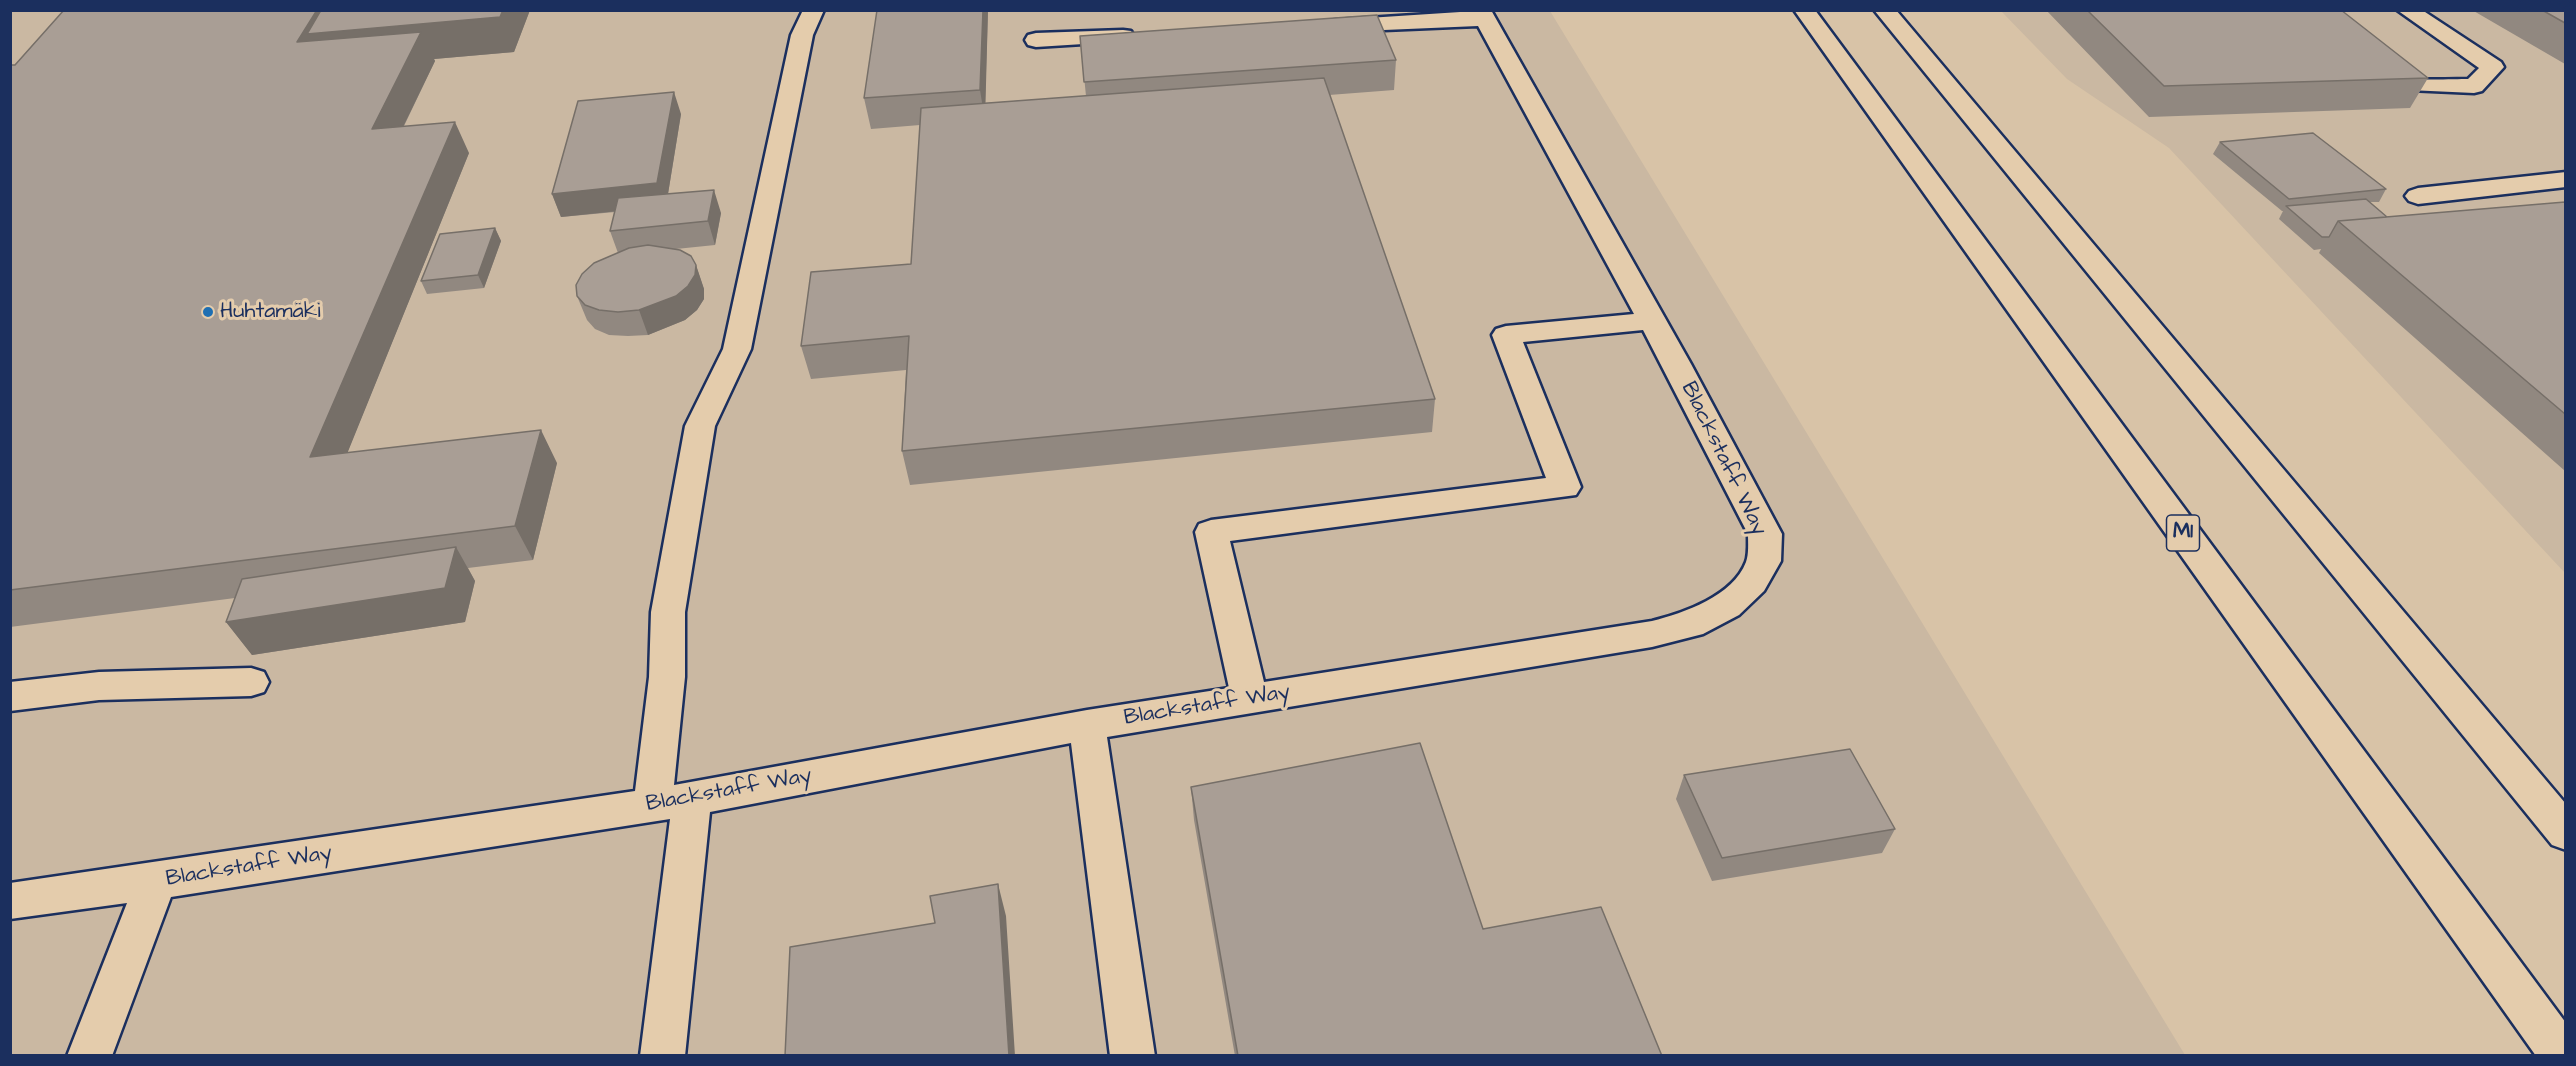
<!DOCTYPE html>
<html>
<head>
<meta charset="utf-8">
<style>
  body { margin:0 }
  #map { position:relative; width:2576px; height:1066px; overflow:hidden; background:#d8c3a7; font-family:"Architects Daughter",sans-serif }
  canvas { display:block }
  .frame { position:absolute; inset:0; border:12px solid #1b2f5e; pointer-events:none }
</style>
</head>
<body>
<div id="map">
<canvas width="2576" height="1066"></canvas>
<div class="frame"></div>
</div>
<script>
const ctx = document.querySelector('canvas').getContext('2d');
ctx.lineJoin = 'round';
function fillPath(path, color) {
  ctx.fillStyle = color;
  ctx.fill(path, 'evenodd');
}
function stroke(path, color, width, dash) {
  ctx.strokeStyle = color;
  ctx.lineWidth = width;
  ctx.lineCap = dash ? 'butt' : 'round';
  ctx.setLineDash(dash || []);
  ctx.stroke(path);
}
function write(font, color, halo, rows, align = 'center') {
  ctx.font = font + ' "Architects Daughter",sans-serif';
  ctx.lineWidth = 6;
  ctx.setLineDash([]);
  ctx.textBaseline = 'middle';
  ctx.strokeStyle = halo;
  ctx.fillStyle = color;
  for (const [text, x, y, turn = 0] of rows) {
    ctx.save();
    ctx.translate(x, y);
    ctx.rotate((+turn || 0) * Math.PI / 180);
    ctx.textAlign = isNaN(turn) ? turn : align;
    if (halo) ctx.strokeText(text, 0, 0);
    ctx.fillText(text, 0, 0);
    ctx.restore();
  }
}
const built = new Path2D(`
  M 10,11 L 1550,11 L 2185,1055 L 11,1055 Z
  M 2001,11 L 2565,11 L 2565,573 L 2169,148 L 2067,79 Z`);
const minor = new Path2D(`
  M 803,10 L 824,10 L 813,35 L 751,349 L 715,426 L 685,612 L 685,677 L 674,785 L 1087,710 L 1229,688 L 1195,532 L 1199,524 L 1211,520 L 1546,478 L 1492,335 L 1496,329 L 1506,326 L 1634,314 L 1478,26 L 1337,32 L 1329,31 L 1326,26 L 1329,21 L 1337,20 L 1491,10 L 1691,364 L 1782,534 L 1781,561 L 1764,591 L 1739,615 L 1703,634 L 1652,647 L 1107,737 L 1155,1056 L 1110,1056 L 1071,743 L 710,812 L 685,1056 L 640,1056 L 670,819 L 171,897 L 112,1056 L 67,1056 L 127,903 L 10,919 L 10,883 L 635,791 L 649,677 L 651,612 L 685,426 L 723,349 L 791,35 ZM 1643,330 L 1748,534 C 1748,543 1749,554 1746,562 C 1733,596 1684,613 1652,621 L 1264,682 L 1230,541 L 1576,495 L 1581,487 L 1523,342 Z
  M 2397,10 L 2422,10 L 2501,62 L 2504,67 L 2482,91 L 2474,93 L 2387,89 L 2371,73 L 2374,68 C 2388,65 2389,71 2400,77 C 2409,81 2455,79 2468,79 L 2479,68 Z
  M 1123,30 L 1131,31 L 1134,36 L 1131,41 L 1036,47 L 1028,45 L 1025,40 L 1028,35 L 1036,33 Z
  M 2566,172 L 2566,187 L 2418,204 L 2409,201 L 2405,196 L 2409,191 L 2418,188 Z
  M 251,668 L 264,672 L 269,682 L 264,692 L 251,696 L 99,700 L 10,711 L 10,682 L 99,672 Z`);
const highway = new Path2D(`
  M 1794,10 L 1815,10 L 2566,1023 L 2566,1056 L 2536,1056 Z
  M 1874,10 L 1896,10 L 2566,804 L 2566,850 L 2552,845 Z`);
const wall = new Path2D(`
  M 64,10 L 530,10 L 514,52 L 434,59 L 435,61 L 404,126 L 469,153 L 347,453 L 557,463 L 533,560 L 468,568 L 475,581 L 465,622 L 252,655 L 226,622 L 235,598 L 10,627 L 10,65 L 15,65 Z
  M 988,10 L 985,103 L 1086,96 L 1080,36 L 1396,60 L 1394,90 L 1329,95 L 1435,399 L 1432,432 L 910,485 L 902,451 L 906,370 L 811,379 L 801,346 L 911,264 L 920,125 L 871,129 L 864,98 Z
  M 2046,10 L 2341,10 L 2428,78 L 2410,108 L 2149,117 Z
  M 2472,10 L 2565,10 L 2565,64 Z
  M 681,114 L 668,194 L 721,213 L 715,245 L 676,249 L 696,265 L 704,289 L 704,299 L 697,310 L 685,320 L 648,335 L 628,336 L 609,335 L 595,329 L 587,320 L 577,296 L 618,253 L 610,231 L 615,212 L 561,217 L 552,194 Z
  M 2220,142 L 2386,189 L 2379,202 L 2369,202 L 2387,217 L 2565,202 L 2565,471 L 2319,253 L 2321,249 L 2314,250 L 2279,219 L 2283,211 L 2282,211 L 2213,154 Z
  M 495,228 L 501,241 L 484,288 L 427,294 L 421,281 Z
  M 1684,775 L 1895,829 L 1882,853 L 1712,881 L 1676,799 Z
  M 1191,787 L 1483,929 L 1662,1056 L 1235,1056 L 1194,820 Z`);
const shadedWall = new Path2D(`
  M 317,10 L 530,10 L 514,52 L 434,59 L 435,61 L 387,160 L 297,42 Z
  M 983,10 L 988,10 L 985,121 L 980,90 Z
  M 674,92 L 681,114 L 666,206 L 561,217 L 552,194 Z
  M 455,122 L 469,153 L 332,491 L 310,457 Z
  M 714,190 L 721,213 L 715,245 L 708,221 Z
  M 495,228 L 501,241 L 484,288 L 478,275 Z
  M 696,265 L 704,289 L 704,299 L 697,310 L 685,320 L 648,335 L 639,310 Z
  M 541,430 L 557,463 L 533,560 L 515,526 Z
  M 456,547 L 475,581 L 465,622 L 252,655 L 226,622 Z
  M 998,884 L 1006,916 L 1015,1056 L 1009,1056 Z`);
const building = new Path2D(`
  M 64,10 L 317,10 L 297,42 L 421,32 L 372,129 L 455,122 L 310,457 L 541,430 L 515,526 L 10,590 L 10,65 L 15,65 Z
  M 321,10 L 503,10 L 500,17 L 307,34 Z
  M 877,10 L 983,10 L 980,90 L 864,98 Z
  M 2087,10 L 2341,10 L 2428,78 L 2164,86 Z
  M 2542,10 L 2565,10 L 2565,23 Z
  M 1377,15 L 1396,60 L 1084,82 L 1080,36 Z
  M 1324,78 L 1435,399 L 902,451 L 909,336 L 801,346 L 811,272 L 911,264 L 921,108 Z
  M 674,92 L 657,183 L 552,194 L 578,101 Z
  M 2313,133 L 2386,189 L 2289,199 L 2220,142 Z
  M 714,190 L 708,221 L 610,231 L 618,198 Z
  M 2366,199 L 2387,217 L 2338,221 L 2329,237 L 2322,237 L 2286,206 Z
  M 2565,202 L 2565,414 L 2338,221 Z
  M 495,228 L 478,275 L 421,281 L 440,234 Z
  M 648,245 L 680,250 L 691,256 L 696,265 L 695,275 L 688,286 L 676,296 L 639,310 L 618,312 L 599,310 L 585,305 L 577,296 L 576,285 L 582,274 L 594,263 L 629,248 Z
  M 456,547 L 445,588 L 226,622 L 242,579 Z
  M 1420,743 L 1483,929 L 1601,907 L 1662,1056 L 1238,1056 L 1191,787 Z
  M 1850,749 L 1895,829 L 1722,858 L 1684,775 Z
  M 998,884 L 1009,1056 L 785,1056 L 790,947 L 935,923 L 930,896 Z`);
const markers = [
  [208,312,6,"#1f6fb2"]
];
const shields = [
  [2183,533,33]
];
const shieldNames = [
  ["M1",2183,533]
];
const poiNames = [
  ["Huhtamäki",220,312]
];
const streetNames = [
  ["Blackstaff Way",1723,459,64],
  ["Blackstaff Way",1207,706,-9],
  ["Blackstaff Way",729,791,-10],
  ["Blackstaff Way",249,867,-9]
];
fillPath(built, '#cab8a2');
stroke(minor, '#1b2f5e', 5);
stroke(highway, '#1b2f5e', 5);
fillPath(minor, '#e4ccac');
fillPath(highway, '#e4ccac');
fillPath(wall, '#918880');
fillPath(shadedWall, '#766f68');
fillPath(building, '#a99e95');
stroke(building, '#766f68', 1.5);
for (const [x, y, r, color] of markers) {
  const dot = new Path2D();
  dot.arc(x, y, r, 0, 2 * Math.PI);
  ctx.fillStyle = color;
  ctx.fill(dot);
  stroke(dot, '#e4ccac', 2);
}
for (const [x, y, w] of shields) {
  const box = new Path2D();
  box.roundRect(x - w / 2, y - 18, w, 36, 4.5);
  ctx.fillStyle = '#e4ccac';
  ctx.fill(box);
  stroke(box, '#1b2f5e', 1.5);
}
write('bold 21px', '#1b2f5e', null, shieldNames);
write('22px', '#1b2f5e', '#e4ccac', poiNames, 'left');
write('22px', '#1b2f5e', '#e4ccac', streetNames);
</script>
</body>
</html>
